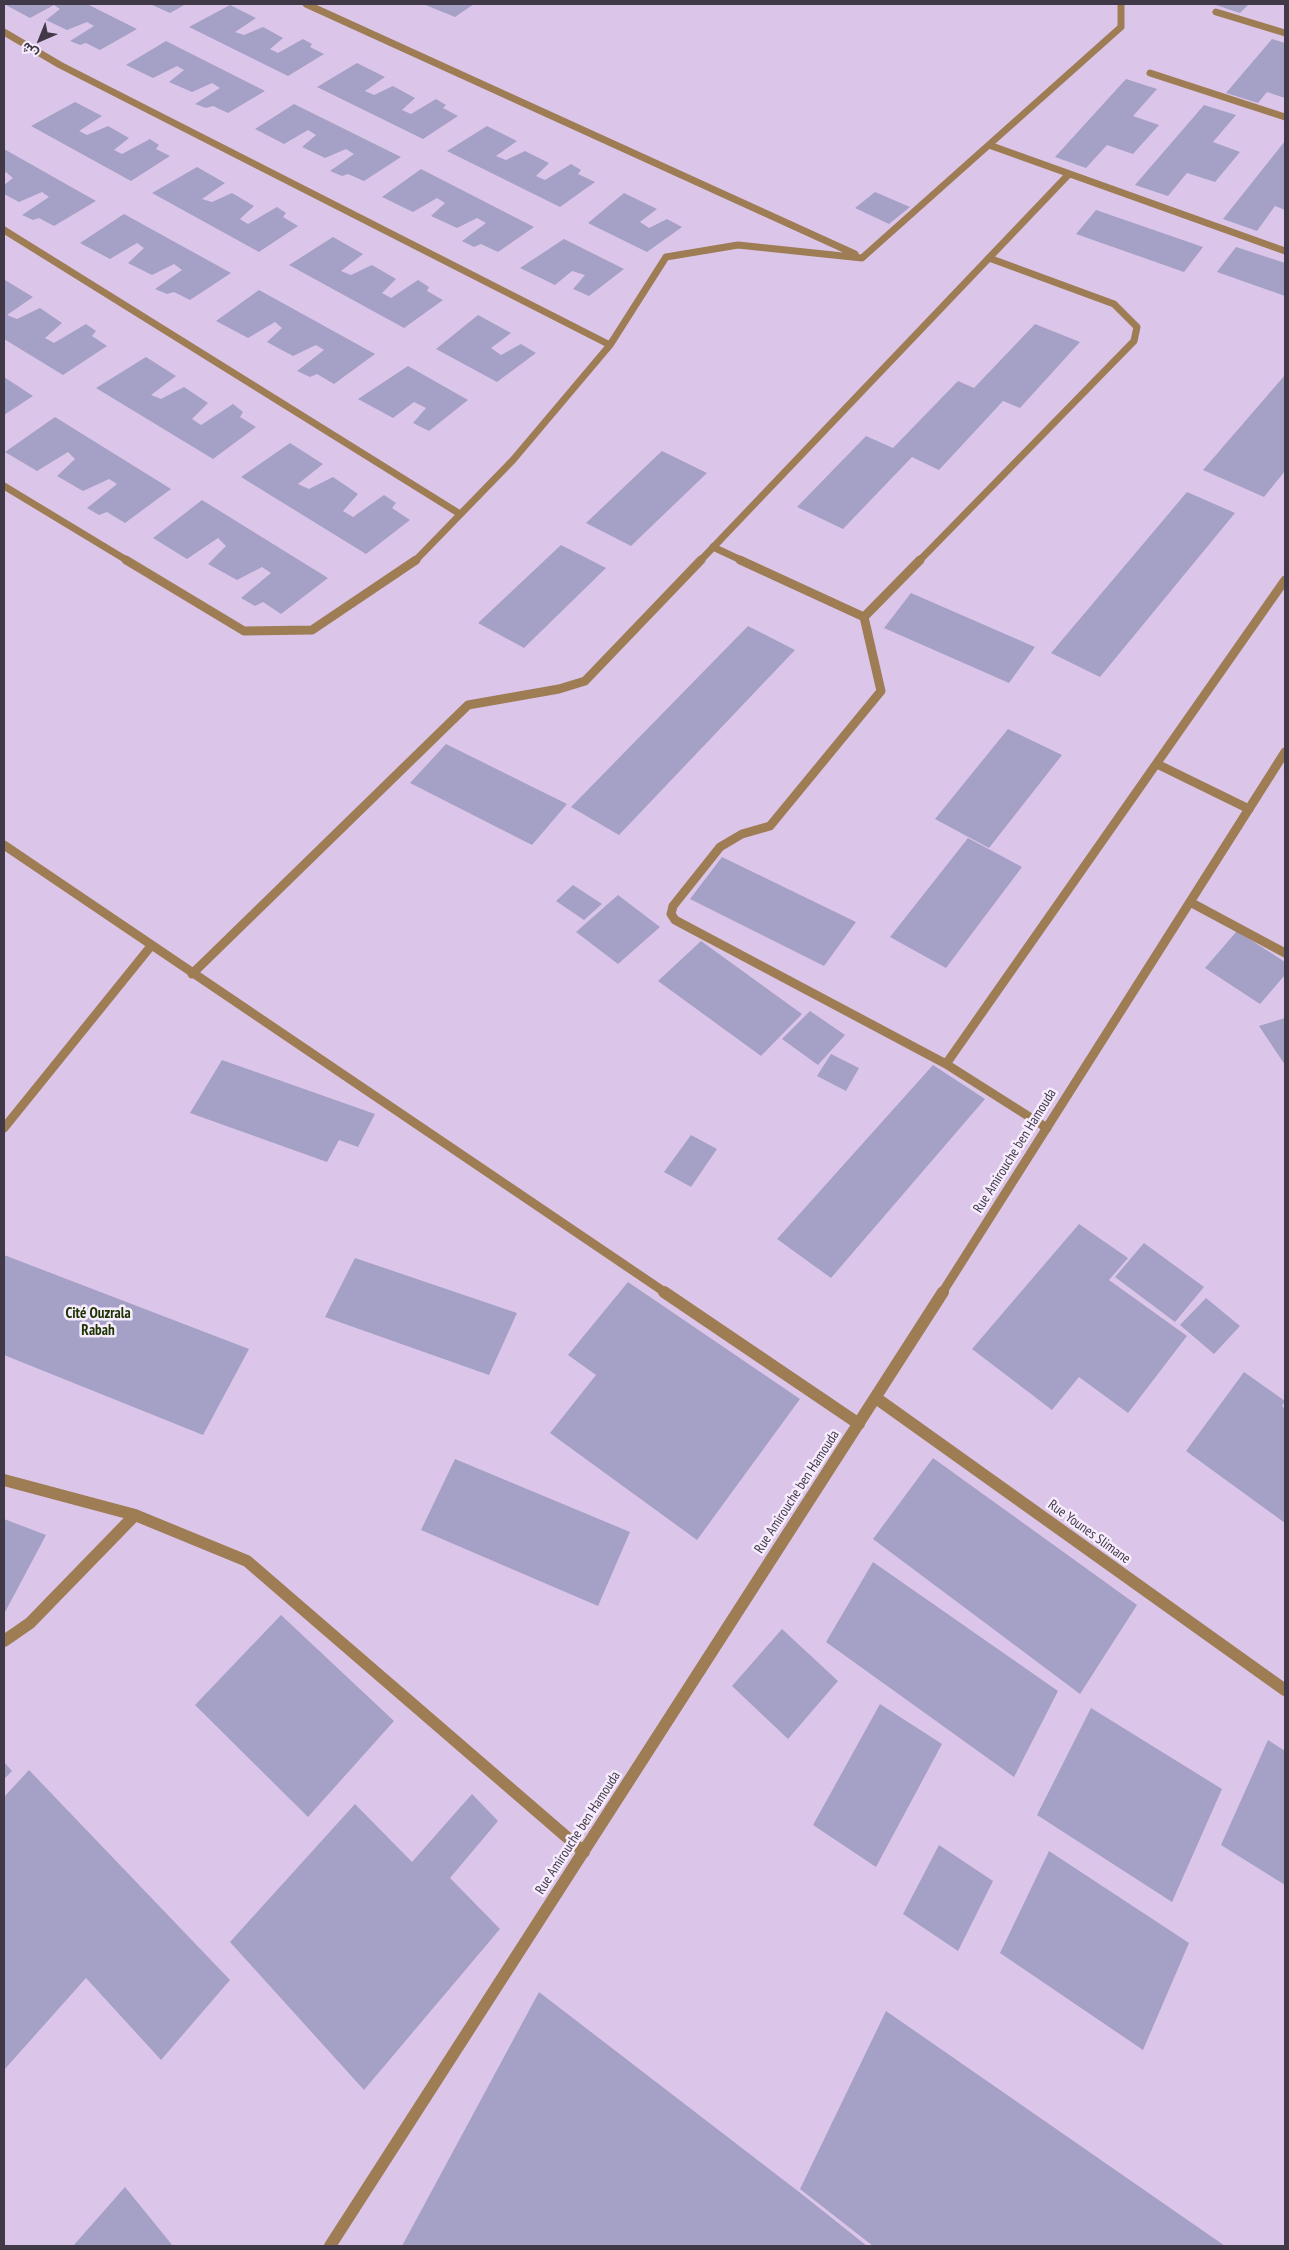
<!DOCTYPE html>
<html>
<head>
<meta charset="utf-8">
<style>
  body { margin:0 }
  #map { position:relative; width:1289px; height:2250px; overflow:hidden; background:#dbc6ea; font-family:"PT Sans Narrow",Vazirmatn,sans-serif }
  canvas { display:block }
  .frame { position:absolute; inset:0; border:5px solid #413947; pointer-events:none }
  .north { position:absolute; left:15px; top:15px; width:50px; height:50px; -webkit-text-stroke:4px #f6ecfe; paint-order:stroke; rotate:224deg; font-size:14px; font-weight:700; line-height:20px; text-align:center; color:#413947 }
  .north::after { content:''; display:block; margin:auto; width:18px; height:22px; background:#413947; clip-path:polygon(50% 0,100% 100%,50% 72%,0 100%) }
</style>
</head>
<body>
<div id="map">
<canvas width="1289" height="2250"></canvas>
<div class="frame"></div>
<div class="north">ش</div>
</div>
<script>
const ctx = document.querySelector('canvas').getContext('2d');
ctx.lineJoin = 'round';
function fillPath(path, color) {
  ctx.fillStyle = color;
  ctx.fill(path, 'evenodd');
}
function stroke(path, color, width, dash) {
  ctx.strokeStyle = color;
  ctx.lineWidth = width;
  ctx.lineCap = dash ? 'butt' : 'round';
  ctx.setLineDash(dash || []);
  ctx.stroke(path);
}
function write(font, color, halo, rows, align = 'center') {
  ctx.font = font + ' "PT Sans Narrow",sans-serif';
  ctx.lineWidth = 5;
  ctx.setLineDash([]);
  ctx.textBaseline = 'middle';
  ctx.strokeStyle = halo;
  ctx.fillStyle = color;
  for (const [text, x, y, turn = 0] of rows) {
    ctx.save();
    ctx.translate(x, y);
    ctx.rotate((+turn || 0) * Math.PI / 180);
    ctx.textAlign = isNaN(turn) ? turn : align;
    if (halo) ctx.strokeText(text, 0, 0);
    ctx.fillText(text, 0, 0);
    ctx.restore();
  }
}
const building = new Path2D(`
  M 4,4 L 87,4 L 137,29 L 100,50 L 86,43 L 80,45 L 70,41 L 94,26 L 87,22 L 67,30 L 46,20 L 60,9 L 54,5 L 30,18 Z
  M 150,4 L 186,4 L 170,13 Z
  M 423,4 L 474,4 L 455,17 Z
  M 1213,4 L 1249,4 L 1240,13 Z
  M 230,5 L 256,18 L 235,32 L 244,35 L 263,27 L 283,38 L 270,49 L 278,53 L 303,39 L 312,44 L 310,47 L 324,54 L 288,76 L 189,27 Z
  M 1272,39 L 1285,43 L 1285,98 L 1267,92 L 1258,103 L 1226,93 Z
  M 166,41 L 265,91 L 228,113 L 213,106 L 206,108 L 195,104 L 220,88 L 212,83 L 192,92 L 169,82 L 184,70 L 177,66 L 153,78 L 126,65 Z
  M 357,63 L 385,77 L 365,91 L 374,95 L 393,86 L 415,98 L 402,110 L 411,114 L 436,99 L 446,105 L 443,108 L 458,116 L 423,139 L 317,87 Z
  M 1126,79 L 1157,89 L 1133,116 L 1159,125 L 1133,154 L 1107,145 L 1086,168 L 1055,157 Z
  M 75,102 L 102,116 L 79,131 L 87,135 L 108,126 L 129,138 L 114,150 L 122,154 L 150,139 L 159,145 L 156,149 L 170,156 L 131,181 L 31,126 Z
  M 294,104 L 401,157 L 364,181 L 348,174 L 342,176 L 330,171 L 354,154 L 346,149 L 325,158 L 302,147 L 316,135 L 308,130 L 284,144 L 255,129 Z
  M 1204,105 L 1236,115 L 1213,142 L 1240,152 L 1215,182 L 1187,173 L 1168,196 L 1135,185 Z
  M 487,126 L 517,141 L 496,156 L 506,160 L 525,151 L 549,163 L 536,176 L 545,180 L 571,164 L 581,170 L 578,174 L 595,182 L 560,207 L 447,151 Z
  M 1285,141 L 1285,210 L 1275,206 L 1257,231 L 1223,219 Z
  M 4,149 L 96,201 L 54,226 L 39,218 L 33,220 L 22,215 L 49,197 L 42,192 L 19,202 L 4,194 L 4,185 L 13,178 L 6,172 L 4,174 Z
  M 197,167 L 225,183 L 202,199 L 212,202 L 232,193 L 254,206 L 240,219 L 248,224 L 277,207 L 286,213 L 283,217 L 298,226 L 259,252 L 152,193 Z
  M 421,169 L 534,227 L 498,252 L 481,244 L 474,247 L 462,241 L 486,223 L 477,218 L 457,228 L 431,216 L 445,203 L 437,198 L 413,212 L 382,197 Z
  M 875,192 L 910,207 L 889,224 L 855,208 Z
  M 624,193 L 657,209 L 640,222 L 649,228 L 667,219 L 682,227 L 647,252 L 588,223 Z
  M 1096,210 L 1203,247 L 1184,272 L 1076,234 Z
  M 124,214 L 231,273 L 190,300 L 174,292 L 167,294 L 155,289 L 182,270 L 174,264 L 152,275 L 128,263 L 144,248 L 137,243 L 110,259 L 80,243 Z
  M 333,237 L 363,254 L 341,271 L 351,275 L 372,265 L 396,279 L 382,293 L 391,298 L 418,280 L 429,287 L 427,291 L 443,300 L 404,328 L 289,265 Z
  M 564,239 L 624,269 L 589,296 L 573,289 L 585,275 L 572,271 L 555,285 L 520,268 Z
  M 1236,247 L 1285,263 L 1285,296 L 1217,272 Z
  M 5,280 L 33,297 L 7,315 L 17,319 L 40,308 L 62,323 L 45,338 L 54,343 L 86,324 L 96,331 L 92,336 L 107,346 L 63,375 L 4,339 Z
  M 259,290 L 375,354 L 334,384 L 317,374 L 310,377 L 297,371 L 324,350 L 316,345 L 293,356 L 267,342 L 282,328 L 275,322 L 248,338 L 216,321 Z
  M 478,315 L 511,333 L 491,348 L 501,355 L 521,344 L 536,353 L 497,382 L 436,349 Z
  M 1035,324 L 1080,342 L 1020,408 L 1003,401 L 939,470 L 912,457 L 843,529 L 797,507 L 866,436 L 893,448 L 958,381 L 974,388 Z
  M 146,357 L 176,376 L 151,395 L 161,399 L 184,387 L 208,403 L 192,419 L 201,425 L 233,404 L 243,412 L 240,417 L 256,427 L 213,459 L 96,388 Z
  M 408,366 L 468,400 L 429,431 L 413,423 L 426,408 L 414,402 L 393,418 L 358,399 Z
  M 1285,375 L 1285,471 L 1264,497 L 1203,470 Z
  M 4,377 L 33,396 L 4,415 Z
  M 55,417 L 171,489 L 125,523 L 107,512 L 99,515 L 87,508 L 117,484 L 109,479 L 83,491 L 57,476 L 75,459 L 68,452 L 37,471 L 5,452 Z
  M 290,443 L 323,464 L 298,484 L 309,489 L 333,477 L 358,494 L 343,511 L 353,517 L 384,495 L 396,503 L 392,508 L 410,520 L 366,554 L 241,477 Z
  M 662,451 L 707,473 L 631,546 L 586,523 Z
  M 1187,492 L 1235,513 L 1100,677 L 1051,653 Z
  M 202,500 L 328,578 L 281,614 L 263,602 L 255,606 L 241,598 L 271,573 L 262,567 L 237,580 L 208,564 L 226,546 L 218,538 L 187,559 L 153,538 Z
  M 561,545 L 606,568 L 524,648 L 478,623 Z
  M 911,593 L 1035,647 L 1009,683 L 884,628 Z
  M 748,626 L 795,650 L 619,835 L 571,807 Z
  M 1008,729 L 1062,755 L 989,848 L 935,819 Z
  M 446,744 L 567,804 L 532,845 L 410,783 Z
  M 968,838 L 1022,867 L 946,968 L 890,937 Z
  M 722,857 L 856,922 L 824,966 L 690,899 Z
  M 573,885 L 602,904 L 584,920 L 556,901 Z
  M 618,895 L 660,927 L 618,964 L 576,932 Z
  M 1237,931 L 1285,962 L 1285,975 L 1260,1004 L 1205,968 Z
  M 701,941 L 802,1014 L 761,1056 L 658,981 Z
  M 810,1011 L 845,1035 L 818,1065 L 782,1039 Z
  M 1285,1018 L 1285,1065 L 1259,1026 Z
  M 831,1054 L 859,1068 L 846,1091 L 817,1076 Z
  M 222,1060 L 375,1114 L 358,1147 L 339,1140 L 327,1162 L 190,1113 Z
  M 933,1065 L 985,1099 L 831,1278 L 777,1239 Z
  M 691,1135 L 717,1149 L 691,1187 L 664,1172 Z
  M 1079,1224 L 1128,1258 L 1109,1280 L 1187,1336 L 1128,1413 L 1079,1377 L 1052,1410 L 972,1349 Z
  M 1144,1243 L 1204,1287 L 1175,1322 L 1115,1277 Z
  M 4,1255 L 249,1349 L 203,1435 L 4,1355 Z
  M 355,1258 L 517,1313 L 489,1375 L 325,1317 Z
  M 628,1282 L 800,1399 L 697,1540 L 550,1433 L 596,1375 L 568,1355 Z
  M 1206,1298 L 1240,1326 L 1214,1354 L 1180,1325 Z
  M 1244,1372 L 1285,1401 L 1282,1406 L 1285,1409 L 1285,1523 L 1186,1451 Z
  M 933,1458 L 1137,1605 L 1080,1694 L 873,1539 Z
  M 455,1459 L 630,1532 L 598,1606 L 421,1530 Z
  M 4,1519 L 46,1535 L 4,1614 Z
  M 873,1562 L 1058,1691 L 1014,1777 L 826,1642 Z
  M 281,1615 L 394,1721 L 308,1817 L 195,1705 Z
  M 782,1629 L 838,1681 L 788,1739 L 732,1686 Z
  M 880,1704 L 942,1744 L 876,1867 L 813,1825 Z
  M 1091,1708 L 1222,1789 L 1172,1902 L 1037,1815 Z
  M 1268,1740 L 1285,1751 L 1285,1885 L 1221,1845 Z
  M 4,1762 L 12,1771 L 4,1779 Z
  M 29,1770 L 230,1980 L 161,2060 L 86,1978 L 4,2070 L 4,1797 Z
  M 472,1794 L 498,1821 L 450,1878 L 500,1929 L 364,2090 L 230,1942 L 355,1804 L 412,1862 Z
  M 939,1845 L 993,1881 L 958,1951 L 903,1914 Z
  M 1049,1851 L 1189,1943 L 1143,2050 L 1000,1953 Z
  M 539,1992 L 803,2195 L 867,2246 L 402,2246 Z
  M 886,2011 L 1225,2246 L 873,2246 L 800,2189 Z
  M 125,2187 L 173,2246 L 73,2246 Z`);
const laneFar1 = new Path2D(`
  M 1216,12 L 1285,33
  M 1150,73 L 1285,117
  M 713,547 L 743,561
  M 919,561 L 1134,341 L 1137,327 L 1114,304 L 989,258`);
const lane = new Path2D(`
  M 740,560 L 864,617 L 920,560
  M 864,617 L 881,691 L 770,826 L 742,834 L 720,847 L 673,906 L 671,914 L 675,920 L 946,1064 L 1047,1128
  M 1157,764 L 1249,809
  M 946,1064 L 1285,580`);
const streetFar2 = new Path2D(`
  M 306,4 L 855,254
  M 4,32 L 60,65 L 610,345
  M 989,145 L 1285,251
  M 4,230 L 460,514
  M 4,486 L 128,561
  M 415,561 L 513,460 L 610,345 L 666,257 L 738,245 L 862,258 L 1121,27 L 1121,4
  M 700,561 L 1069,174`);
const streetFar1 = new Path2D(`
  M 126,560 L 244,631 L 312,630 L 416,560
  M 4,845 L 666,1293
  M 1190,902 L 1285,953
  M 192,974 L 468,705 L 559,689 L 585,681 L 701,560
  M 4,1128 L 151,946
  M 942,1293 L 1285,752`);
const street = new Path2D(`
  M 664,1292 L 859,1424
  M 876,1398 L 1285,1690
  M 4,1480 L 135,1515 L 247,1561 L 584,1852
  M 4,1641 L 30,1623 L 135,1515
  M 330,2246 L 943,1292`);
const streetNames = [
  ["Rue Amirouche ben Hamouda",1015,1151,-58],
  ["Rue Amirouche ben Hamouda",797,1492,-57],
  ["Rue Younes Slimane",1089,1532,36],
  ["Rue Amirouche ben Hamouda",578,1833,-57]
];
const neighbourhoodNames = [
  ["Cité Ouzrala",98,1314],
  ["Rabah",98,1331]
];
fillPath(building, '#a5a0c5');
stroke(laneFar1, '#9e7c54', 7);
stroke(lane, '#9e7c54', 9);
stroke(streetFar2, '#9e7c54', 7);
stroke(streetFar1, '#9e7c54', 9);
stroke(street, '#9e7c54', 12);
write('14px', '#413947', '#f6ecfe', streetNames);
write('bold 15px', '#1d3300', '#f6ecfe', neighbourhoodNames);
</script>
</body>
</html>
